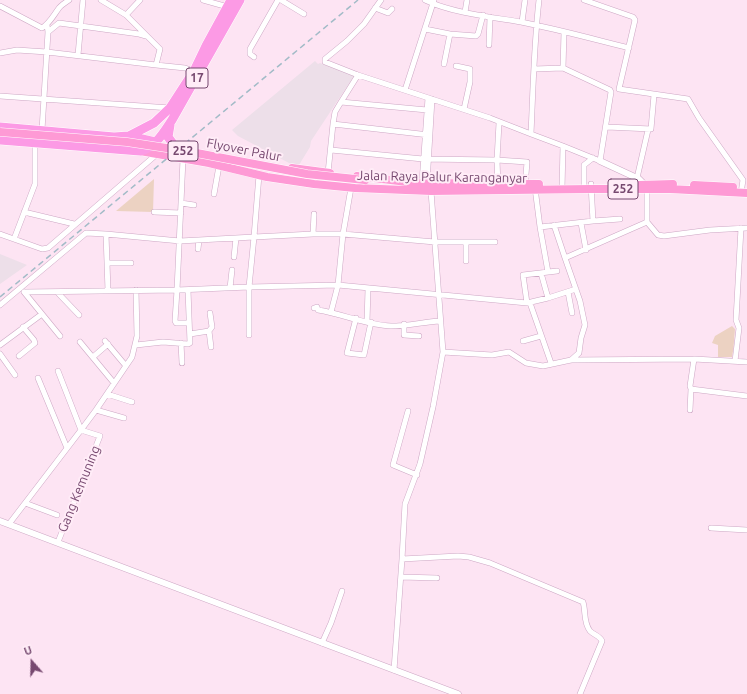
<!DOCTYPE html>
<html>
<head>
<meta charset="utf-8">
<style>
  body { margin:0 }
  #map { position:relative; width:747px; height:694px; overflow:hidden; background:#fde4f3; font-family:Ubuntu,sans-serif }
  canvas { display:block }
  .north { position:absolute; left:12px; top:642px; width:40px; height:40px; -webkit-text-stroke:3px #ffecf7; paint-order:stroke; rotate:340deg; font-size:11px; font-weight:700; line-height:16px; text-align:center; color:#774970 }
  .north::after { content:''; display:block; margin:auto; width:14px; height:18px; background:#774970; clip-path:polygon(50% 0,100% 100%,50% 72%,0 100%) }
</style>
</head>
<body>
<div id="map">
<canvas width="747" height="694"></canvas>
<div class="north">U</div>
</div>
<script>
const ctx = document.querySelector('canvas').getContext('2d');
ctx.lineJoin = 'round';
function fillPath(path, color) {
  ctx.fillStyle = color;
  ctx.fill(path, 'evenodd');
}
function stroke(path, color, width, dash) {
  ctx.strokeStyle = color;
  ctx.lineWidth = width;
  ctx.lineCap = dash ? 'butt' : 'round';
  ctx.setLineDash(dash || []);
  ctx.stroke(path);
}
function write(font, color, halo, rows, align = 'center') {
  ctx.font = font + ' Ubuntu,sans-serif';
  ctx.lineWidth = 4;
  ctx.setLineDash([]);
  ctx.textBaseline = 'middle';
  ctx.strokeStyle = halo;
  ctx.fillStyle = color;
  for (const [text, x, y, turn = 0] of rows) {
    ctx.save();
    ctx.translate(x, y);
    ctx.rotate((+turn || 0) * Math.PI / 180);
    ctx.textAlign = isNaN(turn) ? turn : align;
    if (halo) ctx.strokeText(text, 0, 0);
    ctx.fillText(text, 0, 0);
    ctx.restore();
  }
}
const industrial = new Path2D(`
  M 315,61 L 318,64 L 320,63 L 354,76 L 311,141 L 310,147 L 299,165 L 289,163 L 238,136 L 232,130 Z
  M 0,254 L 27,265 L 0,284 Z`);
const green = new Path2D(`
  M 154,179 L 153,212 L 116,211 Z
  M 732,326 L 735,329 C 734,339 734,348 732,357 L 718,357 L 718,345 L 712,343 L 715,336 Z`);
const minor = new Path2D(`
  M 101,0 L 126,15 L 160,49 L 156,65 L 185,68 L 194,71
  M 203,0 L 228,7
  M 281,0 L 304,14
  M 381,0 L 364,24 L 347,41 L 325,59 L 325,62 L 358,75 L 490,118 L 531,134
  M 425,0 C 452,13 491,17 521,22 C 557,29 593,39 629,48
  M 584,0 L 633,17 L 635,20 L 619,89 L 688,99 L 699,118 L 743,180 L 741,193
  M 0,6 L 42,28 C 50,23 53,16 59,8 C 61,5 65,3 69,0
  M 375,8 L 388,13 L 392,9
  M 465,12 L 467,0
  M 126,15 L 140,0
  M 522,22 L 525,0
  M 425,29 L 450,34 L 476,36 L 478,34 L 483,15
  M 48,32 L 59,23 L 139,34 L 146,36
  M 489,45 L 490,17
  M 0,53 L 17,50 L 47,52 L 156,65
  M 78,55 L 83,0
  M 254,57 L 250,54 L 250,49 L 278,0
  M 444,64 L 450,34
  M 456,66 L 470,69 L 470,82 L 464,109
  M 563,68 L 564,32
  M 534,69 L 563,68 L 610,90 L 611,92 L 600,161 L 563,146 L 531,134 C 533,90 534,44 539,0
  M 405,90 L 434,0
  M 0,96 L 170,108
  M 341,102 L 358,75
  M 333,124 L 429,135
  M 607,127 L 651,129 L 654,95
  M 42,130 L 48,32 L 47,25
  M 331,150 L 423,159 L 497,160 L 527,162 L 525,187
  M 328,173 L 333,124 L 335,112 L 341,102 L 427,110
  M 259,175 L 254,237 L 313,234 L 343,234 L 435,242 L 495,242
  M 637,178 L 648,130
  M 422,183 L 428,98
  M 427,183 L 432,99
  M 498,186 L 497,160 L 499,123
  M 535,188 L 540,227 L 548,272
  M 562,189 L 563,146
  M 584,189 L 584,165 L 593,158
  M 647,190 L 647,222 L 658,235 L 664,236 L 710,230 L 747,228
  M 431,191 L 443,352 L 433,407 L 420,464 L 405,504 L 402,559 L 458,556 L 469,557 L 490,563 L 583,602 C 586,611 583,622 590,631 C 594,635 600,636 602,641 L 580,694
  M 214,194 L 219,166
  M 181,203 L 194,205
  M 24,212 L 74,224
  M 154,212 L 181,213
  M 593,221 L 620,219
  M 581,223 L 586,250
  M 554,225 L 565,258
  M 540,227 L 593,221 L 591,184
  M 0,234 L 42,249 L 48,248 L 157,154
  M 313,234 L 314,214
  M 14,239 L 35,184 L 35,143
  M 198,249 L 199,240
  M 234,257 L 236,238
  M 466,261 L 466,242
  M 107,263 L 131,263
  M 541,273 L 548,298
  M 230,288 L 232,270
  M 108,291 L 106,234 L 180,241 L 254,237 L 249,287 L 177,290 L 175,321 L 176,323 L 189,323
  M 24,292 L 60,336
  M 25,292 L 177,290 L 183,159
  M 57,292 L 79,315
  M 568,292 L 572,313
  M 527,303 L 523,275 L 557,271
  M 530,303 L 551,363
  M 0,305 L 86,233 L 106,234
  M 314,308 L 317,307 L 318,310 C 343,314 367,325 391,326 C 407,326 424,322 440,321
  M 331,312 L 338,285 L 343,234 L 351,188
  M 210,313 L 212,327 L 209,331 L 211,347
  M 356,318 L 347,353 L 364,355 L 371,322
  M 367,322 L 368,289
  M 404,324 L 404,335 L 419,336
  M 190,334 L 209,331
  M 249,335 L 249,287 L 338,285 L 527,303 L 548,298 L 576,289
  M 105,341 L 126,366
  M 523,341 L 541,336
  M 80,342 L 114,383
  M 181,343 L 182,363
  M 0,345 L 42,314
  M 136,345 L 163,342 L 188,344 L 190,343 L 188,290
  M 443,352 L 492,355 L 509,352 L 526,363 L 543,366 L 571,360 L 694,359
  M 0,354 L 15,375
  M 19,356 L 35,343 L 34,340 L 23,327
  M 93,357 L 108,344
  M 571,360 L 579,353 L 581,338 L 585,325 L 580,301 L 565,258 L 647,222
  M 735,361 L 739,328 L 736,320 L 741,228
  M 747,362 L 694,359 L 690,386 L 691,389 L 747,396
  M 58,371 L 81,430 L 96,410 L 132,357 L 137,336 L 136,290
  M 38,378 L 67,448
  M 107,394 L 132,402
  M 96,410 L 124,418
  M 690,410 L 691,389
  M 408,411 L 393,465 L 417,475
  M 25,503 L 57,515
  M 9,524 L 81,430 L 100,436 L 58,542
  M 711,528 L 747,530
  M 401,577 L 437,578
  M 322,643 L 331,623 L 342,591
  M 394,670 L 402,559`);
const tertiary = new Path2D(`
  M 600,161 L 639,179 L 646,186
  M 0,521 L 458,694`);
const primary = new Path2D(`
  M 140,151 L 209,163 L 267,177 L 314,184 L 355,188 L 431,191 L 591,189 L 670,189 L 747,193
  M 292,168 L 330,173
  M 357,176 L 416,183 L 539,184
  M 639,185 L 673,184
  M 694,185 L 733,187`);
const trunk = new Path2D(`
  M 170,125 L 168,137 L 174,145
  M 0,127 L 114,137 L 129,136 L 155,142
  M 0,140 L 140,151 C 155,148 164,132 172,120 L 240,0
  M 125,149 L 124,142 L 129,136 L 154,123 L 170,108 L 194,71 L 206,46 L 231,0`);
const rail = new Path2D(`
  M 0,297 L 358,0`);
const primaryBridge = new Path2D(`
  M 0,132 L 127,142 L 186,151 L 307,174 L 365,180`);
const shields = [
  [197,78,22],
  [183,151,30],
  [623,189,30]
];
const shieldNames = [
  ["17",197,78],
  ["252",183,151],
  ["252",623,189]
];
const streetNames = [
  ["Flyover Palur",244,150,11],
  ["Jalan Raya Palur Karanganyar",442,177,1],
  ["Gang Kemuning",79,489,-68]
];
fillPath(industrial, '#eddfe9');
fillPath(green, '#ecd2c2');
stroke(minor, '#cda7c4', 6);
stroke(tertiary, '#cda7c4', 7);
stroke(primary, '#fff', 9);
stroke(trunk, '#fff', 10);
stroke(minor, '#fff', 5);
stroke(tertiary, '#fff', 6);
stroke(primary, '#fe9ad5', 8);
stroke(trunk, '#fc9ae5', 9);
stroke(rail, '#a2bbc7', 1.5, [6, 4]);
stroke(primaryBridge, '#fff', 9, []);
stroke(primaryBridge, '#fe9ad5', 8);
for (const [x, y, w] of shields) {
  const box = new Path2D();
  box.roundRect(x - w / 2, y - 10, w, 20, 3);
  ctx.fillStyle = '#ffecf7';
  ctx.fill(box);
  stroke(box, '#774970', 1);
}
write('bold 12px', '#774970', null, shieldNames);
write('13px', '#774970', '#ffecf7', streetNames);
</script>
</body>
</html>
